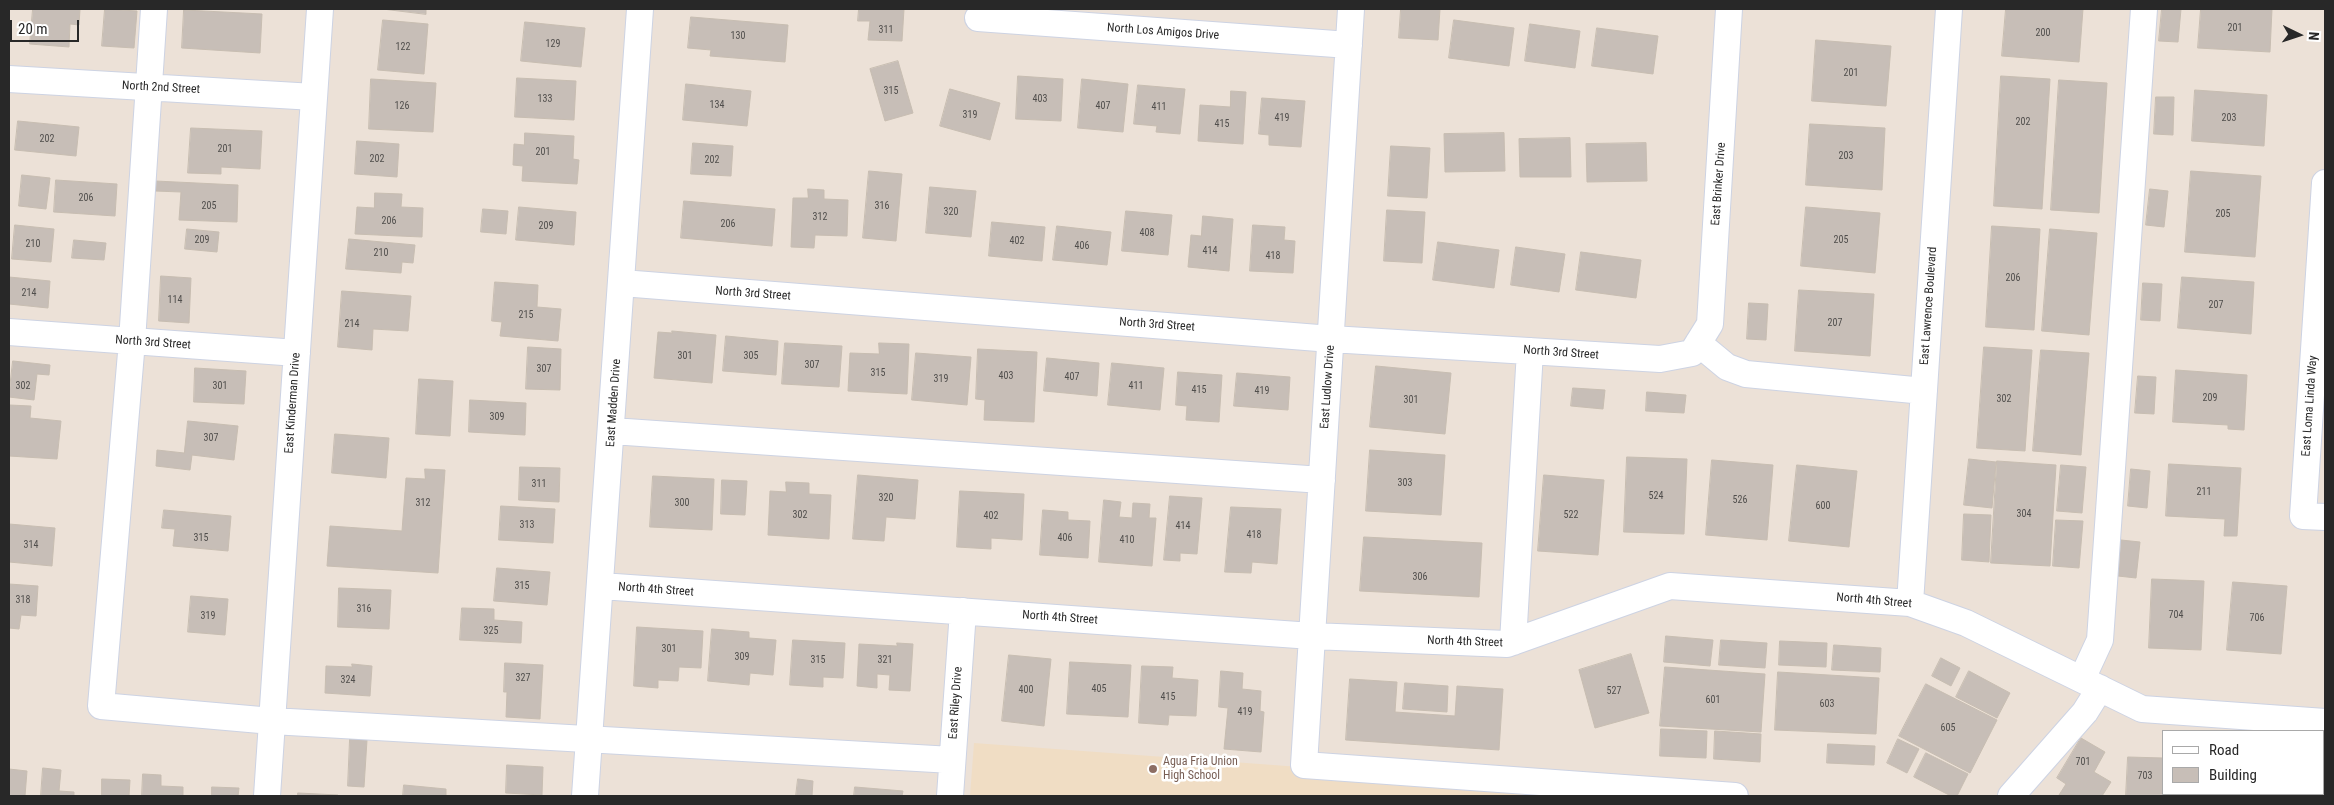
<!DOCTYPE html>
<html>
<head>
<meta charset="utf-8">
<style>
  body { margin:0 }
  #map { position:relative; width:2334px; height:805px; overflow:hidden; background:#ece1d7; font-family:"Roboto Condensed",sans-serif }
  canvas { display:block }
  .frame { position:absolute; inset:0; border:10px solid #282828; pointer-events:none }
  .legend { position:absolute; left:2162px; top:730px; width:162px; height:65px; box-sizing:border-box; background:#fff; border:1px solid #a9a9a9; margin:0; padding:6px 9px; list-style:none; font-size:15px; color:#282828 }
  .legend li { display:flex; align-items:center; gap:10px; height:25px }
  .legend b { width:25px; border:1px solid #a9a9a9 }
  .north { position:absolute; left:2274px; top:10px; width:50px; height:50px; -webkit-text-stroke:4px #fff; paint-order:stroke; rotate:94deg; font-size:14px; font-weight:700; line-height:20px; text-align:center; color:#282828 }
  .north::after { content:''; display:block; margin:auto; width:18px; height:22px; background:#282828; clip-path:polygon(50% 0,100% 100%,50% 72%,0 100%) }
  .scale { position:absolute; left:10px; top:20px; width:69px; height:22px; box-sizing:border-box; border:2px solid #282828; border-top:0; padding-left:6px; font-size:15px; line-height:18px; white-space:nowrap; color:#282828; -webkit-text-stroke:4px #fff; paint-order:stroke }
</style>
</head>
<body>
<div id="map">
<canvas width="2334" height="805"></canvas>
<div class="frame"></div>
<ul class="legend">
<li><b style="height:6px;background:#fff"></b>Road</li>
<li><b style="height:14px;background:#c7beb7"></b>Building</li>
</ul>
<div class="north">N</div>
<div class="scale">20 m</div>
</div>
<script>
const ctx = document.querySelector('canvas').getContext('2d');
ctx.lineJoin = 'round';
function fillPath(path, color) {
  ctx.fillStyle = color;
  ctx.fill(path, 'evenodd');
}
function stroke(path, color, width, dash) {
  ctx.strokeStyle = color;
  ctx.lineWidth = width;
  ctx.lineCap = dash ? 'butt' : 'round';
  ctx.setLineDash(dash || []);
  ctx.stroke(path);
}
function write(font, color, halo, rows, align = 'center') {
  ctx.font = font + ' "Roboto Condensed",sans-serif';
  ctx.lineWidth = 5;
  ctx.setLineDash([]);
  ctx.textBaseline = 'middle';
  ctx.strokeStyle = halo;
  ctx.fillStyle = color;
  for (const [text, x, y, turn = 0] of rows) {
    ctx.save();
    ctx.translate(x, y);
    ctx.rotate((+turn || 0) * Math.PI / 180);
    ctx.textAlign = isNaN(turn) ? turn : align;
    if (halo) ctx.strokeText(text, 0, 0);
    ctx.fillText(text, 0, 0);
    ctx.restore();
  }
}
const education = new Path2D(`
  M 974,743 L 1695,796 L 970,796 Z`);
const building = new Path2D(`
  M 33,9 L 80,9 L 79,25 L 70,24 L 69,47 L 30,44 Z
  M 105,9 L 137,11 L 134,48 L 102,46 Z
  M 383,9 L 426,9 L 426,14 Z
  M 859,9 L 904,9 L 902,41 L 868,40 L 870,21 L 858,21 Z
  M 1401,9 L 1440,9 L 1438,40 L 1399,38 Z
  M 2006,9 L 2083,9 L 2079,62 L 2002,56 Z
  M 2162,9 L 2181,9 L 2178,42 L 2159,41 Z
  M 2201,9 L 2272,9 L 2270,52 L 2198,48 Z
  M 184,10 L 262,14 L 260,53 L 182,48 Z
  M 691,17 L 788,25 L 785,62 L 710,56 L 711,50 L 688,48 Z
  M 383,20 L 428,24 L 424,74 L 378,70 Z
  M 1454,20 L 1514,28 L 1509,66 L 1449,58 Z
  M 525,22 L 585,28 L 581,67 L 521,61 Z
  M 1530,24 L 1580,31 L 1575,68 L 1525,61 Z
  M 1597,28 L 1658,36 L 1653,74 L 1592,66 Z
  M 1816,40 L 1891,46 L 1886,106 L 1812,101 Z
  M 898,61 L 913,113 L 885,121 L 870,69 Z
  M 1018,76 L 1063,79 L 1061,121 L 1016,119 Z
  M 2001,76 L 2050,79 L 2042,209 L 1994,206 Z
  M 517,78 L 576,81 L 574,120 L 515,117 Z
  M 371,79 L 436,83 L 433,132 L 369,129 Z
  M 1082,79 L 1128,84 L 1123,132 L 1078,128 Z
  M 2059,80 L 2107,83 L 2099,213 L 2051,210 Z
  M 686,84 L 751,91 L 747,126 L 683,120 Z
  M 1138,85 L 1185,89 L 1180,134 L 1156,132 L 1157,126 L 1134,124 Z
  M 950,89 L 1000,103 L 990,140 L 940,126 Z
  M 2195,90 L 2267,95 L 2264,146 L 2192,141 Z
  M 1231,91 L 1246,92 L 1243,144 L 1198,141 L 1200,105 L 1230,107 Z
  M 2156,97 L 2174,97 L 2173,135 L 2154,134 Z
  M 1262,98 L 1305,101 L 1301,147 L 1269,145 L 1269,135 L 1259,134 Z
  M 18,121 L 79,127 L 76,156 L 15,150 Z
  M 1810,124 L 1885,128 L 1882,190 L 1806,185 Z
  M 191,128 L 262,131 L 260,169 L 221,167 L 221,174 L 188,173 Z
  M 525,133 L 574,136 L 573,159 L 579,160 L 577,184 L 522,181 L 523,166 L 513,165 L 514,144 L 524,145 Z
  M 1504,133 L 1505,171 L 1445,172 L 1444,134 Z
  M 1570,138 L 1571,177 L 1520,177 L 1519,139 Z
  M 357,141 L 399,144 L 397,177 L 355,174 Z
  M 693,143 L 733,146 L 731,176 L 691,174 Z
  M 1646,143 L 1647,181 L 1587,182 L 1586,144 Z
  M 1391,146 L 1430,148 L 1427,198 L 1388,196 Z
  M 869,171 L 902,174 L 896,241 L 863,238 Z
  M 2191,171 L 2261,176 L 2255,257 L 2185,252 Z
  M 22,175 L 50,178 L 46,209 L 19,206 Z
  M 56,180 L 117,184 L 115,216 L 54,212 Z
  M 155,181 L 238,185 L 237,222 L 179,220 L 181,192 L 155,191 Z
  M 930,187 L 976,191 L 971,237 L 926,233 Z
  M 808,189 L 824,190 L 824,199 L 848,200 L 847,236 L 815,235 L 814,248 L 791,247 L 793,198 L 808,198 Z
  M 2150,189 L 2168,191 L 2164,227 L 2146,225 Z
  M 375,193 L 402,194 L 401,207 L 423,208 L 422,237 L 355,234 L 357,207 L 374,208 Z
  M 684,201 L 775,209 L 772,246 L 681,238 Z
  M 519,207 L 576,212 L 574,245 L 516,240 Z
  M 1806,207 L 1880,213 L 1875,273 L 1801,266 Z
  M 483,209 L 508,211 L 506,234 L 481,232 Z
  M 1387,210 L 1425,212 L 1422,263 L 1384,261 Z
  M 1126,211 L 1172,215 L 1168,255 L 1122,251 Z
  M 1203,216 L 1233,219 L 1229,271 L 1188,267 L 1191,235 L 1201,236 Z
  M 992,222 L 1045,227 L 1042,261 L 989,256 Z
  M 15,225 L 54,229 L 51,262 L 12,259 Z
  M 1253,225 L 1285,227 L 1284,240 L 1295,241 L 1293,273 L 1250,271 Z
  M 1057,226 L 1111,232 L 1107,265 L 1053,260 Z
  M 1992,226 L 2040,229 L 2034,330 L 1986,327 Z
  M 187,229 L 219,232 L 217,252 L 185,249 Z
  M 2050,229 L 2097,233 L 2089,335 L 2042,331 Z
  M 349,239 L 415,245 L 413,263 L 402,262 L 401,273 L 346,269 Z
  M 74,240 L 106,243 L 104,260 L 72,258 Z
  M 1438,242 L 1499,250 L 1494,288 L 1433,280 Z
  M 1516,247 L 1565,254 L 1559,292 L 1511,285 Z
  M 1581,252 L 1641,260 L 1636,298 L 1576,290 Z
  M 161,276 L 191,278 L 189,323 L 159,321 Z
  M 9,277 L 50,281 L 48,308 L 9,304 Z
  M 2182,277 L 2254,282 L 2251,334 L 2178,328 Z
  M 495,282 L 538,285 L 537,307 L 561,309 L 558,341 L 500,336 L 502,322 L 492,321 Z
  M 2143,283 L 2162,284 L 2160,321 L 2141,320 Z
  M 1799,290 L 1874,294 L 1870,356 L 1795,351 Z
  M 342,291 L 411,296 L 408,331 L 373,329 L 372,350 L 338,347 Z
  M 1749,303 L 1768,304 L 1766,340 L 1747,339 Z
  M 672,331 L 716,335 L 712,383 L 654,378 L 658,332 L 672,333 Z
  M 726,336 L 778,341 L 776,375 L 723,371 Z
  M 785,343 L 842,346 L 839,387 L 782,384 Z
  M 879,343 L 909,344 L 907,394 L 848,391 L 850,353 L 879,354 Z
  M 528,347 L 561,349 L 560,390 L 526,389 Z
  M 1984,347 L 2032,350 L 2025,451 L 1977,448 Z
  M 978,349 L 1037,352 L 1034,422 L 984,420 L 985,400 L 976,399 Z
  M 2041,350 L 2089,353 L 2081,455 L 2033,451 Z
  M 916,353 L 971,357 L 967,405 L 912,400 Z
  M 1047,358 L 1099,363 L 1097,396 L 1044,391 Z
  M 13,361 L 50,365 L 49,375 L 37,374 L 34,400 L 9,397 Z
  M 1112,363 L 1164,368 L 1160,410 L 1108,405 Z
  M 1376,366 L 1451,373 L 1445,434 L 1370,427 Z
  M 195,368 L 246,371 L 244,404 L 194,402 Z
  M 2176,370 L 2247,375 L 2244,430 L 2228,429 L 2228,425 L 2173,422 Z
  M 1178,372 L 1222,375 L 1219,422 L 1186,420 L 1187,406 L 1176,405 Z
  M 1237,373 L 1290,377 L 1288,410 L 1234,406 Z
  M 2138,376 L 2156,377 L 2154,414 L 2135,413 Z
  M 419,379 L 453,381 L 450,436 L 416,434 Z
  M 1573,388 L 1605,390 L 1603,409 L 1571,406 Z
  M 1647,392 L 1686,395 L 1684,413 L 1646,411 Z
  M 470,400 L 526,403 L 525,435 L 469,432 Z
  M 9,405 L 31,406 L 30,418 L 61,421 L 57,459 L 9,456 Z
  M 188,421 L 238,426 L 234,460 L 192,455 L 190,470 L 156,466 L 157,450 L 184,453 Z
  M 335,434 L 389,438 L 386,478 L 332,473 Z
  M 1370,450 L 1445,455 L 1441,515 L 1366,511 Z
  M 1627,457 L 1687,459 L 1684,534 L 1624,532 Z
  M 1969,459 L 1996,462 L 1992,508 L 1964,505 Z
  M 1712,460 L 1773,465 L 1767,540 L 1706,535 Z
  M 1997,461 L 2056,465 L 2050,566 L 1991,563 Z
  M 2169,464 L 2241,468 L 2237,536 L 2224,536 L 2225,519 L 2166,516 Z
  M 1797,465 L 1857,471 L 1849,547 L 1789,541 Z
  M 2061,465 L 2086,467 L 2082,513 L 2057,511 Z
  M 520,467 L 560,468 L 559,502 L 519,500 Z
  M 425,469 L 445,470 L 438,573 L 327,566 L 330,526 L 402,531 L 406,478 L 425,479 Z
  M 2131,469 L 2150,471 L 2147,508 L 2128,506 Z
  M 858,475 L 918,480 L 915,519 L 886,517 L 884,541 L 853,539 Z
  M 1544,475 L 1604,480 L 1598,555 L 1538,551 Z
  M 653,476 L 714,479 L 712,530 L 650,527 Z
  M 722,480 L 747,481 L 745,515 L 721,514 Z
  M 786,482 L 809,483 L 809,494 L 831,495 L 829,539 L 768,535 L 770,491 L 786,492 Z
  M 960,491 L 1024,494 L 1022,540 L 991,538 L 991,549 L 957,547 Z
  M 1170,496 L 1202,498 L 1197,554 L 1180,553 L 1180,561 L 1164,560 Z
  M 1104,500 L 1121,502 L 1119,517 L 1132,518 L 1133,503 L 1150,504 L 1149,518 L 1156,518 L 1152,566 L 1099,562 Z
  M 501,506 L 555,509 L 553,543 L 499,540 Z
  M 1231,507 L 1281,509 L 1277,564 L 1252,562 L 1251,573 L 1225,572 Z
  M 164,510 L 231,516 L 228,551 L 173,546 L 175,529 L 162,528 Z
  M 1043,510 L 1068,512 L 1068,520 L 1090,521 L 1088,558 L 1040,555 Z
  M 1964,514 L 1991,515 L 1989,562 L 1962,560 Z
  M 2056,520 L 2083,521 L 2079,568 L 2053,566 Z
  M 9,524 L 55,528 L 52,566 L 9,562 Z
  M 1364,537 L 1482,543 L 1479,597 L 1360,591 Z
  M 2121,540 L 2140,542 L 2136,578 L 2118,576 Z
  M 497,568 L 550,572 L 547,605 L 494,601 Z
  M 2152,579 L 2204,581 L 2201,650 L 2149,648 Z
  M 2233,582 L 2287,586 L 2281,654 L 2227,650 Z
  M 9,584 L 38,586 L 36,616 L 21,615 L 19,629 L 9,628 Z
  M 339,588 L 391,590 L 389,629 L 338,627 Z
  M 191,596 L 228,599 L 225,635 L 188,632 Z
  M 462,608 L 494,609 L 494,620 L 522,622 L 521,643 L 460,640 Z
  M 637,627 L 703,631 L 701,668 L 679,667 L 678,681 L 658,680 L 658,688 L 634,686 Z
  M 712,629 L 749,632 L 749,638 L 776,640 L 773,675 L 750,673 L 749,685 L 708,681 Z
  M 1666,636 L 1713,640 L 1710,666 L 1664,662 Z
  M 793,640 L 845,643 L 843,678 L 823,677 L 823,687 L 790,685 Z
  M 1721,640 L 1767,643 L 1765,668 L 1719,665 Z
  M 1780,641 L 1827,643 L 1826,667 L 1779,665 Z
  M 897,643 L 913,644 L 910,691 L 889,690 L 890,675 L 877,674 L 877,688 L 857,686 L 859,644 L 897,646 Z
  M 1834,645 L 1881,648 L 1880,672 L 1832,670 Z
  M 1631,654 L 1649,713 L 1595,728 L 1579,670 Z
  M 1009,655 L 1051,659 L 1044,726 L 1002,721 Z
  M 1941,658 L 1960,668 L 1951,686 L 1932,676 Z
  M 1070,662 L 1131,665 L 1128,717 L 1067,714 Z
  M 505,663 L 543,665 L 540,719 L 506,717 L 507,692 L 504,692 Z
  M 352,664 L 372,666 L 370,696 L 325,693 L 326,666 L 352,667 Z
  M 1142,666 L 1173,667 L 1172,678 L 1198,680 L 1196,716 L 1169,715 L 1168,725 L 1139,723 Z
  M 1665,667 L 1765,674 L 1761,732 L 1660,726 Z
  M 1221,671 L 1243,673 L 1242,689 L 1261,691 L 1260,711 L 1264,712 L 1261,752 L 1224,749 L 1228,708 L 1219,707 Z
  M 1969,671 L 2010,693 L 1997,718 L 1956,697 Z
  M 1778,672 L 1879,678 L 1876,734 L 1775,730 Z
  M 1350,679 L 1397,682 L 1395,712 L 1455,716 L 1457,686 L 1503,689 L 1499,750 L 1346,740 Z
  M 1405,683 L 1448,686 L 1447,712 L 1403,709 Z
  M 1926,684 L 1997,720 L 1970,773 L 1899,736 Z
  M 1661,729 L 1707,731 L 1706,758 L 1660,756 Z
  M 1715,731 L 1761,734 L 1760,762 L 1714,759 Z
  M 2081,738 L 2105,752 L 2094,772 L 2111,782 L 2102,796 L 2059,795 L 2066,784 L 2057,778 Z
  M 350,739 L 367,740 L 364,787 L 348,786 Z
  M 1898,739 L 1919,749 L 1907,773 L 1887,763 Z
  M 1828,744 L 1875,746 L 1874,765 L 1827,763 Z
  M 1926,753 L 1968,774 L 1957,796 L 1951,796 L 1914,777 Z
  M 2128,757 L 2163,758 L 2163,794 L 2179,794 L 2179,796 L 2126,796 Z
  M 507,765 L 543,767 L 542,795 L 506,793 Z
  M 43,768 L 61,770 L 59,791 L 74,792 L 74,796 L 41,796 Z
  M 2323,768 L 2325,768 L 2325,796 L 2314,796 L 2314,794 L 2323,794 Z
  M 9,769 L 27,771 L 25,796 L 9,796 Z
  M 143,774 L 161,775 L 161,786 L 183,787 L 183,796 L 142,796 Z
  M 102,779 L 130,780 L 129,796 L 102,796 Z
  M 798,779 L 813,781 L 812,796 L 796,796 Z
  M 404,785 L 446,789 L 446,796 L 403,796 Z
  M 212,787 L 239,788 L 238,796 L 212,796 Z
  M 855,787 L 903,791 L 902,796 L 854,796 Z
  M 298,793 L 338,795 L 338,796 L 298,796 Z
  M 2189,794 L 2239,794 L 2239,796 L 2189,796 Z
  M 2251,794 L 2299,794 L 2299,796 L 2251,796 Z`);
const minor = new Path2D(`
  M 154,9 L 132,341 L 101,706 L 272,721 L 952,760
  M 1351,9 L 1304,765 L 1735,796
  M 978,18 L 1349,45
  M 9,79 L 314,97
  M 2325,183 L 2303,516 L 2325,517
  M 622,283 L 1331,339 L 1660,359 L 1692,353 L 1710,324 L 1729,9
  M 9,332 L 297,353
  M 1698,343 L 1727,367 L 1746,374 L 1924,391
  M 612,431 L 1322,480
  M 601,586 L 1312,636 L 1507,644 L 1670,586 L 1910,603 L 1966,623 L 2142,709 L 2325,722
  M 1910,603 L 1949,9
  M 1513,642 L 1530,351
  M 2082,679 L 2100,640 L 2144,9
  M 267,796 L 320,9
  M 585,796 L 640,9
  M 950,796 L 963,611
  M 2011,796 L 2085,712 L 2100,688`);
const markers = [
  [1153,769,5,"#8d6e63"]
];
const numberNames = [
  ["201",2235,28],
  ["311",886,30],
  ["200",2043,33],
  ["130",738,36],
  ["129",553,44],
  ["122",403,47],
  ["201",1851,73],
  ["315",891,91],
  ["133",545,99],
  ["403",1040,99],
  ["134",717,105],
  ["126",402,106],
  ["407",1103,106],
  ["411",1159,107],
  ["319",970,115],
  ["419",1282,118],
  ["203",2229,118],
  ["202",2023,122],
  ["415",1222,124],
  ["202",47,139],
  ["201",225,149],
  ["201",543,152],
  ["203",1846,156],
  ["202",377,159],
  ["202",712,160],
  ["206",86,198],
  ["205",209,206],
  ["316",882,206],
  ["320",951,212],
  ["205",2223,214],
  ["312",820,217],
  ["206",389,221],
  ["206",728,224],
  ["209",546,226],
  ["408",1147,233],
  ["209",202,240],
  ["205",1841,240],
  ["402",1017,241],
  ["210",33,244],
  ["406",1082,246],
  ["414",1210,251],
  ["210",381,253],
  ["418",1273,256],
  ["206",2013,278],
  ["214",29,293],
  ["114",175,300],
  ["207",2216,305],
  ["215",526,315],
  ["207",1835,323],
  ["214",352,324],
  ["301",685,356],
  ["305",751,356],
  ["307",812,365],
  ["307",544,369],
  ["315",878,373],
  ["403",1006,376],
  ["407",1072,377],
  ["319",941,379],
  ["302",23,386],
  ["301",220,386],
  ["411",1136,386],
  ["415",1199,390],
  ["419",1262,391],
  ["209",2210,398],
  ["302",2004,399],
  ["301",1411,400],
  ["309",497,417],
  ["307",211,438],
  ["303",1405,483],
  ["311",539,484],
  ["211",2204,492],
  ["524",1656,496],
  ["320",886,498],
  ["526",1740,500],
  ["312",423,503],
  ["300",682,503],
  ["600",1823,506],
  ["304",2024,514],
  ["302",800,515],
  ["522",1571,515],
  ["402",991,516],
  ["313",527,525],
  ["414",1183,526],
  ["418",1254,535],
  ["315",201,538],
  ["406",1065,538],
  ["410",1127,540],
  ["314",31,545],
  ["306",1420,577],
  ["315",522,586],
  ["318",23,600],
  ["316",364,609],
  ["704",2176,615],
  ["319",208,616],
  ["706",2257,618],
  ["325",491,631],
  ["301",669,649],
  ["309",742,657],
  ["315",818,660],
  ["321",885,660],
  ["327",523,678],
  ["324",348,680],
  ["405",1099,689],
  ["400",1026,690],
  ["527",1614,691],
  ["415",1168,697],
  ["601",1713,700],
  ["603",1827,704],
  ["419",1245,712],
  ["605",1948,728],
  ["701",2083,762],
  ["703",2145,776]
];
const streetNames = [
  ["North Los Amigos Drive",1163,32,4],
  ["North 2nd Street",161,88,3],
  ["East Brinker Drive",1719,184,-86],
  ["North 3rd Street",753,294,4],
  ["East Lawrence Boulevard",1929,306,-86],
  ["North 3rd Street",1157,325,4],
  ["North 3rd Street",153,343,4],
  ["North 3rd Street",1561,353,4],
  ["East Ludlow Drive",1328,387,-86],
  ["East Kinderman Drive",293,403,-86],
  ["East Madden Drive",614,403,-86],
  ["East Loma Linda Way",2310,406,-86],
  ["North 4th Street",656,590,4],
  ["North 4th Street",1874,601,5],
  ["North 4th Street",1060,618,4],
  ["North 4th Street",1465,642,2],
  ["East Riley Drive",956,703,-86]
];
const educationNames = [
  ["Agua Fria Union",1163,762],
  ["High School",1163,776]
];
fillPath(education, '#f0ddc4');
fillPath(building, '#c7beb7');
stroke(building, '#c7bdb1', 1);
stroke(minor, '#cdd3e3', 28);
stroke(minor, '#fff', 26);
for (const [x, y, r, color] of markers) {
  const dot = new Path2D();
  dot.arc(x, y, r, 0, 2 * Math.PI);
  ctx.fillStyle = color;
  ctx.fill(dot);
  stroke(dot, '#fff', 2);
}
write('10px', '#504e4c', null, numberNames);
write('12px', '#282828', '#fff', streetNames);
write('12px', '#785e54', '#fff', educationNames, 'left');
</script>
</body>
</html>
